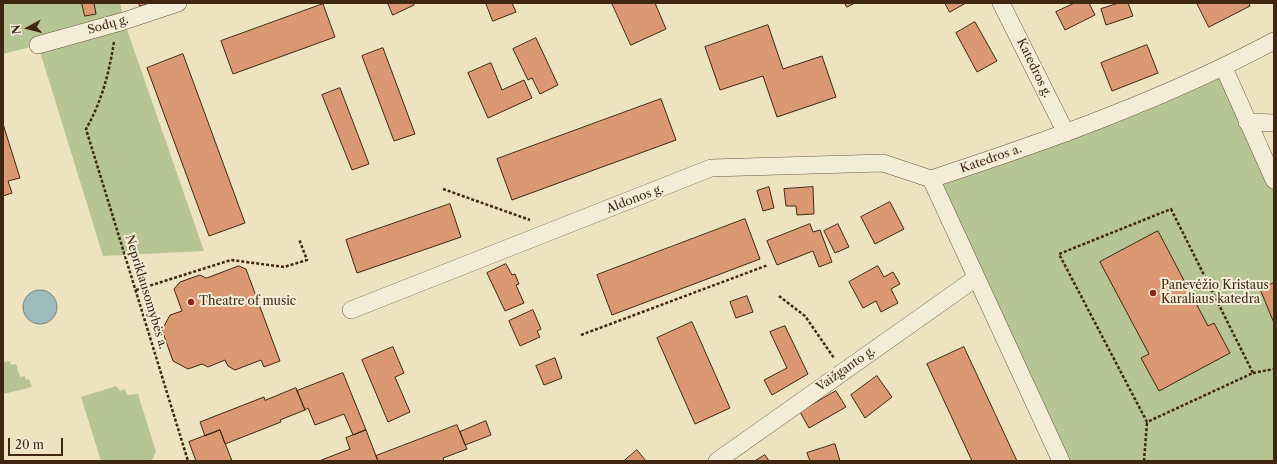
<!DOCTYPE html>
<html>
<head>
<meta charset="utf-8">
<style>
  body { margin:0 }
  #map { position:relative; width:1277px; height:464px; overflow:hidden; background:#ede3c1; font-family:"Libre Caslon Text",serif }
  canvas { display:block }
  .frame { position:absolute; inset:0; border:4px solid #402712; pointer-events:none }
  .north { position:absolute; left:8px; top:8px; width:40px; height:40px; -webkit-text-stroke:3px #f3edd7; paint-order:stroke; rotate:263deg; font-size:11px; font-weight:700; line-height:16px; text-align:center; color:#402712 }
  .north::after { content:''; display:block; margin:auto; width:14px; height:18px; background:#402712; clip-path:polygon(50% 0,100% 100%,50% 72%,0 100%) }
  .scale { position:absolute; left:8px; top:438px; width:55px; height:18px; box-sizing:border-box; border:2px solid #402712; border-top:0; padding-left:5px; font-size:12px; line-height:14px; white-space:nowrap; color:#402712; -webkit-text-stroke:3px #f3edd7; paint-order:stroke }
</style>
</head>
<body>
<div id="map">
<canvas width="1277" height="464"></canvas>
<div class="frame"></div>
<div class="north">N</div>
<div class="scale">20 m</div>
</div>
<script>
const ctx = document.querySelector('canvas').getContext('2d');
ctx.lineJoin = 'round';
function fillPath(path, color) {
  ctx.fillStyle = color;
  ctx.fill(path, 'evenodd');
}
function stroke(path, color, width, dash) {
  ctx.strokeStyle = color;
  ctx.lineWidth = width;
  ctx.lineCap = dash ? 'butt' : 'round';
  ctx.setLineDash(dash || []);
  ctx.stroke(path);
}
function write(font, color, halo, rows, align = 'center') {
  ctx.font = font + ' "Libre Caslon Text",serif';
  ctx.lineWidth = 4;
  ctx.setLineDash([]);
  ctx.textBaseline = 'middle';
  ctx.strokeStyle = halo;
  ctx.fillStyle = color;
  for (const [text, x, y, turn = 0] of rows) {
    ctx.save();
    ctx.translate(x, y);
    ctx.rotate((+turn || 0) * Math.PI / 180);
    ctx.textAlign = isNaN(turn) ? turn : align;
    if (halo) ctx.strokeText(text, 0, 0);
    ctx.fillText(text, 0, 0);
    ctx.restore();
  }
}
const green = new Path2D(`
  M 3,3 L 120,3 L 124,21 L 204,251 L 103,256 L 38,45 L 3,54 Z
  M 1224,68 L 1274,180 L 1274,461 L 1061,461 L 931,179 Z
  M 3,358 L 4,362 L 10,361 L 11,365 L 16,364 L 20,377 L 25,376 L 26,380 L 29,379 L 32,387 L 3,394 Z
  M 116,386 L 120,391 L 124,389 L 128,395 L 138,394 L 156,452 L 151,461 L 101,461 L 81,397 Z`);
const water = new Path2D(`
  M23 307a17 17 0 1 1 34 0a17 17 0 1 1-34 0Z`);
const building = new Path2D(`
  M 82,3 L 94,3 L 96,14 L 85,16 Z
  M 139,3 L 154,3 L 140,6 Z
  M 388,3 L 413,3 L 414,5 L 393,15 Z
  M 486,3 L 512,3 L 516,12 L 493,21 Z
  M 612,3 L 655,3 L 666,29 L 631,45 Z
  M 845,3 L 855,3 L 847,7 Z
  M 945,3 L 966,3 L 950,12 Z
  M 1075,3 L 1089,3 L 1095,15 L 1065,30 L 1056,12 Z
  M 1119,3 L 1128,3 L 1133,16 L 1106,25 L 1101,9 Z
  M 1197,3 L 1249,3 L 1250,6 L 1209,27 Z
  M 323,4 L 335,37 L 233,74 L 221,41 Z
  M 975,22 L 997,61 L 977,72 L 956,33 Z
  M 768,25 L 783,69 L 822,56 L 836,97 L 777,117 L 763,76 L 720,90 L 705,47 Z
  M 536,38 L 558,85 L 540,94 L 532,78 L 528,80 L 513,49 Z
  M 1147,45 L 1158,73 L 1112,91 L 1101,63 Z
  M 383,48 L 415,134 L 394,141 L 362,56 Z
  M 183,54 L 245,223 L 209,236 L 147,68 Z
  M 491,63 L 502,90 L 524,80 L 532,98 L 488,118 L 468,73 Z
  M 340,88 L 369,164 L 352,170 L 322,95 Z
  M 661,99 L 676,140 L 512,200 L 497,159 Z
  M 3,124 L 20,178 L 8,181 L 12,193 L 3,196 Z
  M 769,187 L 774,208 L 763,211 L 757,191 Z
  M 813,187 L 814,214 L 797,215 L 796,206 L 786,206 L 784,189 Z
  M 890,202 L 904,229 L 875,244 L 861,217 Z
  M 450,204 L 461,237 L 357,273 L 346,240 Z
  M 745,219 L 760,259 L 612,315 L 597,275 Z
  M 810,224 L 813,232 L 820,230 L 832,262 L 819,267 L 813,251 L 777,265 L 767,241 Z
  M 838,224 L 849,247 L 835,253 L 824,231 Z
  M 1158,231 L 1208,326 L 1214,323 L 1230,353 L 1159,391 L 1141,358 L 1149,354 L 1100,262 Z
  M 506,264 L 512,275 L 515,274 L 519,284 L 516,285 L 524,303 L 505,311 L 487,273 Z
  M 239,266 L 246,269 L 280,361 L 264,367 L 261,360 L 235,370 L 228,366 L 225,360 L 208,367 L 202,364 L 188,369 L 173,361 L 162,330 L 170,315 L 182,311 L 174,289 L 180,282 L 200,275 L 206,278 Z
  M 878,266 L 884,277 L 893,272 L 900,284 L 891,289 L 898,303 L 881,312 L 876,301 L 863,308 L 849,282 Z
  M 1274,283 L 1274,323 L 1260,289 Z
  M 747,296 L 753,312 L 736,318 L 730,302 Z
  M 533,310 L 541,329 L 537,331 L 540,337 L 520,346 L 509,321 Z
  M 692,322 L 730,408 L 695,424 L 657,338 Z
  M 785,326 L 808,374 L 772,395 L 764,380 L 787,368 L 770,332 Z
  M 393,347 L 404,373 L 395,377 L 410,412 L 388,422 L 362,360 Z
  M 964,347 L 1017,461 L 972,461 L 927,364 Z
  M 555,358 L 562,378 L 544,385 L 536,366 Z
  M 343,373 L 366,430 L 353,435 L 344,414 L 315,425 L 308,408 L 305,410 L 297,391 Z
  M 877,376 L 892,397 L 865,418 L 851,395 Z
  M 296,388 L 305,410 L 280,420 L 281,422 L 225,444 L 220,430 L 205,436 L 200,422 L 264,397 L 265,400 Z
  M 836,391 L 846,407 L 809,428 L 800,412 Z
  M 486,421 L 491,435 L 465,445 L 460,432 Z
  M 457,425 L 467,449 L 443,458 L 444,461 L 378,461 L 376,456 Z
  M 220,430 L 232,461 L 196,461 L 189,442 Z
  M 366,430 L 378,461 L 319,461 L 350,449 L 346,438 Z
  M 835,444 L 840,461 L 810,461 L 807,453 Z
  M 637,450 L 646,461 L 624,461 Z
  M 765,455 L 769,461 L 755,461 Z`);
const path = new Path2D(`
  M 114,42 C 109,73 102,101 86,129 L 188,461
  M 443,189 L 530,220
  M 1171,209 L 1253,373 L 1147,422 L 1059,254 Z
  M 136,290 L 231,260 L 284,267 L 307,260 L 299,239
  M 779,296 L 805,316 L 834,358
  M 581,335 L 768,265
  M 1253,373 L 1274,369
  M 1144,461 L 1147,422`);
const minor = new Path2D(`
  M 1001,3 L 1066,133
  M 38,45 L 124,21 L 178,3
  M 1224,68 L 1274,180
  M 1247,122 L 1274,123
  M 931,179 C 1048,141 1165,99 1274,41
  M 931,179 L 1061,461
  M 351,310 L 711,168 L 883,163 L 931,179
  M 717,461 L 976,278`);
const markers = [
  [1153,293,4,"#8f2418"],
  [191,302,4,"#8f2418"]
];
const streetNames = [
  ["Sodų g.",108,25,-16],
  ["Katedros g.",1034,68,64],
  ["Katedros a.",991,159,-19],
  ["Aldonos g.",635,199,-21],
  ["Nepriklausomybės a.",146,292,73],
  ["Vaižganto g.",846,369,-35]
];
const poiNames = [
  ["Panevėžio Kristaus",1161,286],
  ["Karaliaus katedra",1161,300],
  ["Theatre of music",199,302]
];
fillPath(green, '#b7c494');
fillPath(water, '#9dbbbd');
stroke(water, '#788079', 1);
fillPath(building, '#da9973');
stroke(building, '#402712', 1);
stroke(minor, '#6b563e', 18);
stroke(path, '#402712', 2.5, [3, 2]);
stroke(minor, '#f3edd7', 17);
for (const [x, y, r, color] of markers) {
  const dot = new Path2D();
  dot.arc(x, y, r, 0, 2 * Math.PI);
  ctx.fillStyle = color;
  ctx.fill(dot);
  stroke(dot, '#f3edd7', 1.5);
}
write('12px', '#402712', '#f3edd7', streetNames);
write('12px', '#402712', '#f3edd7', poiNames, 'left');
</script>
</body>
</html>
